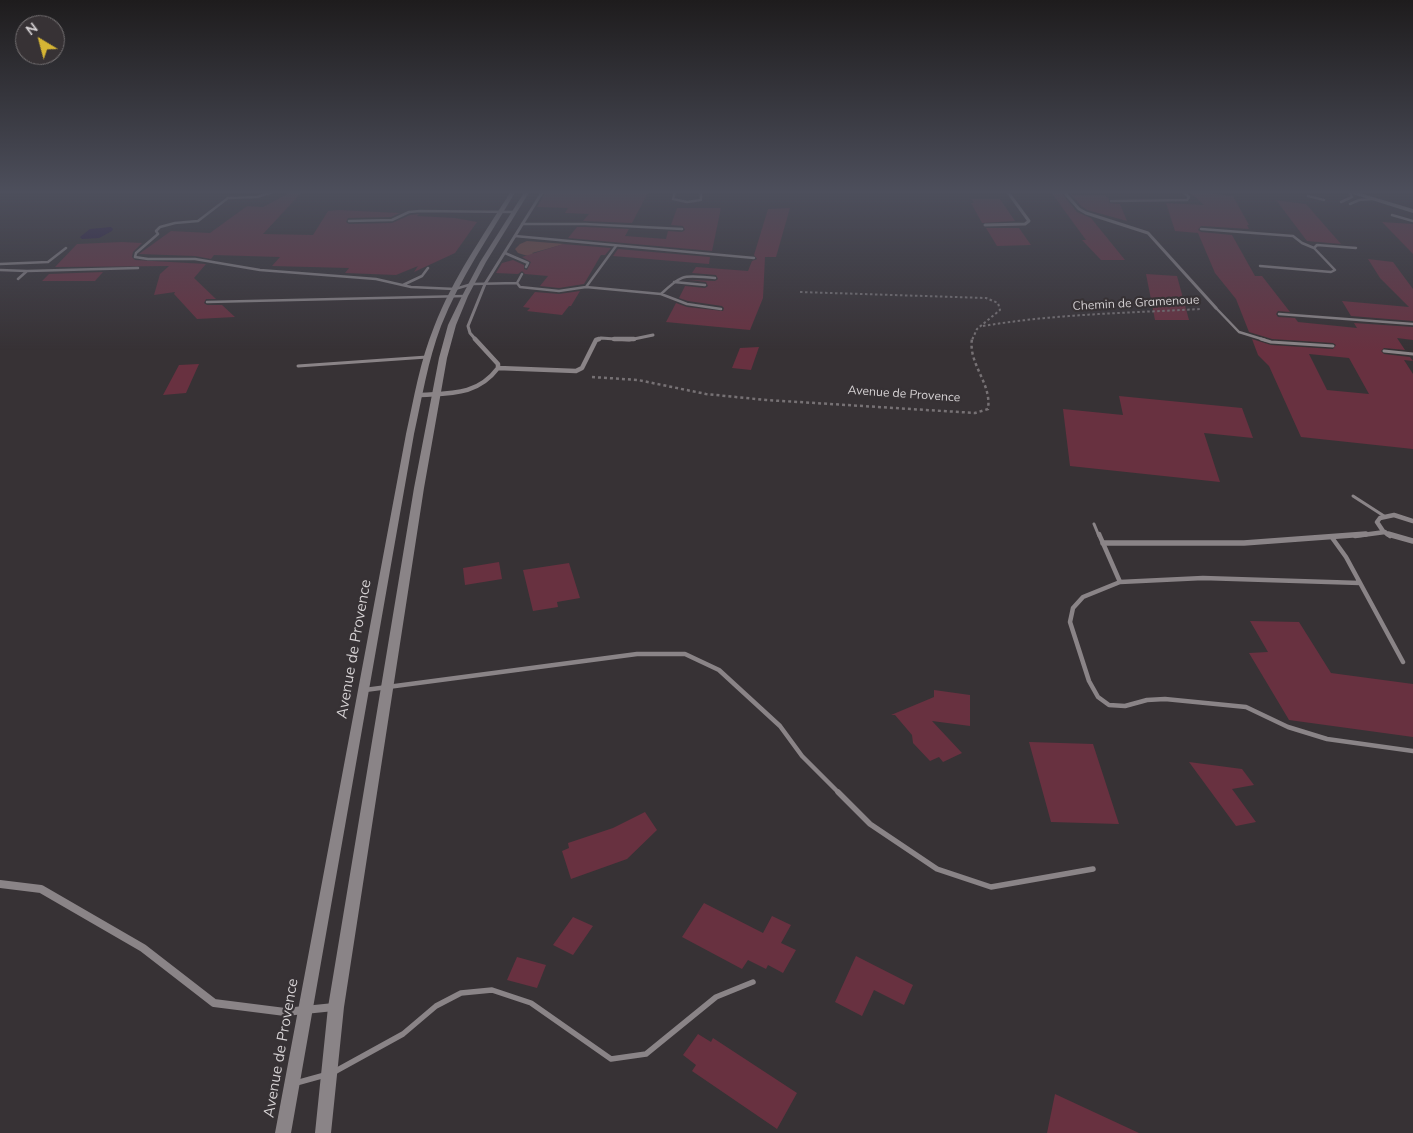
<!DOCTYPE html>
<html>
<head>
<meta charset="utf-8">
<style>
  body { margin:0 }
  #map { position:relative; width:1413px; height:1133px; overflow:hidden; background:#373235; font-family:Mulish,sans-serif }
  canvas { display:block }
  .north { position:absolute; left:15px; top:15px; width:50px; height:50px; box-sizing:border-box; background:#373235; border:1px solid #767274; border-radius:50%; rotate:323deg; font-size:14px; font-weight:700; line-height:20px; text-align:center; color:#d5d1d3 }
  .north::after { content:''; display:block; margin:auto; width:18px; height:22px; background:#d6b534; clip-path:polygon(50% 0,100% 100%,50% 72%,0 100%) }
</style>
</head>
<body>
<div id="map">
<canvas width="1413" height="1133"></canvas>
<div class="north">N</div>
</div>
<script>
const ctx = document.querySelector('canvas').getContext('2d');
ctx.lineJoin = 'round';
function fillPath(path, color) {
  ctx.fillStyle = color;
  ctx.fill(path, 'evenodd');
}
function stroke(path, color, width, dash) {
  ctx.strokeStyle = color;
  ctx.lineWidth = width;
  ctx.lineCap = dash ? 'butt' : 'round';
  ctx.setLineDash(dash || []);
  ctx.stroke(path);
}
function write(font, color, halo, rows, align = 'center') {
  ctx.font = font + ' Mulish,sans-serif';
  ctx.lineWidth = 4.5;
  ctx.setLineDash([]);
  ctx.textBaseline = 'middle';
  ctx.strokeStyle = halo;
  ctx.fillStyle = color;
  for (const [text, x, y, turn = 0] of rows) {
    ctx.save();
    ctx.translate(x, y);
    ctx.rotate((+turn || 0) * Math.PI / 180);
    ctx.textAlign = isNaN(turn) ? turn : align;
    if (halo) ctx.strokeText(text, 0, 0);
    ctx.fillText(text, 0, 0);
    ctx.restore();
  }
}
const green = new Path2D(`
  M 527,241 L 565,244 L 532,253 L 544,261 L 518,253 L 515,249 L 520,244 Z`);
const water = new Path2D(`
  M 111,227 L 113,229 L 112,231 L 99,238 L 82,239 L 80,237 L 90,229 Z`);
const building = new Path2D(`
  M 293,191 L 303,191 L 263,234 L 313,235 L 328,211 L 339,210 L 400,213 L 391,217 L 348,218 L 346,222 L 349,224 L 392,223 L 410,215 L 419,214 L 417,216 L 455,218 L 477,222 L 455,253 L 414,272 L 418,266 L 396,275 L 345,273 L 349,268 L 272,266 L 280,257 L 214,255 L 211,259 L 195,256 L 139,254 L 171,231 L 210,233 L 247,206 L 263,207 Z
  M 546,191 L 649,191 L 632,223 L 583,221 L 589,214 L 565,213 L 568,208 L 537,207 Z
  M 1050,191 L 1060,191 L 1077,212 L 1091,218 L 1125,260 L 1101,260 L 1082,240 L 1086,240 Z
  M 1068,191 L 1072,195 L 1105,195 L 1109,199 L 1109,203 L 1120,204 L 1127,221 L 1087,210 L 1081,206 Z
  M 1188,191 L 1233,196 L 1249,225 L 1247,225 L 1249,229 L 1201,226 L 1198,230 L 1201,232 L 1232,235 L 1255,276 L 1262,276 L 1290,312 L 1278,311 L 1276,314 L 1278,317 L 1295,318 L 1298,322 L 1357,328 L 1354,323 L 1413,327 L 1413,340 L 1397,338 L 1405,350 L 1384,348 L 1381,351 L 1384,354 L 1410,357 L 1413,361 L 1404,360 L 1413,374 L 1413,449 L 1301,437 L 1269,366 L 1258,355 L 1252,339 L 1271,345 L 1333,349 L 1336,345 L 1333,343 L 1272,339 L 1249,332 L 1236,299 L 1215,273 L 1198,233 L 1175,231 L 1166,203 L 1204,205 ZM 1309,354 L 1349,358 L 1369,394 L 1327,390 Z
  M 971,199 L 1000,199 L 1015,221 L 982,223 L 971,203 L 974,203 Z
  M 1276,200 L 1306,204 L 1341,244 L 1307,241 Z
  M 677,208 L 721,208 L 712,251 L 568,238 L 577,227 L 585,227 L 629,229 L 625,236 L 666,239 L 668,231 L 682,232 L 685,230 L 683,226 L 671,225 Z
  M 790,208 L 776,257 L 765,257 L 763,298 L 750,330 L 666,322 L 676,303 L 687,307 L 723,311 L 724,308 L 722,306 L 688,301 L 679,298 L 685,286 L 705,288 L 708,286 L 706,282 L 689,280 L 715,281 L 718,279 L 716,275 L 692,273 L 696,267 L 748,271 L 752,261 L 757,259 L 754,255 L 768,209 Z
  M 1382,222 L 1413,224 L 1413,254 Z
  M 986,228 L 1019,228 L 1031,245 L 997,246 Z
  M 122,242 L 142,243 L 133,252 L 132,257 L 135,260 L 206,264 L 194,278 L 216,299 L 206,299 L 204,303 L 207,305 L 222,305 L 235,317 L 197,319 L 174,294 L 175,292 L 154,295 L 160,274 L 169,266 L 55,267 L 77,244 Z
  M 563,244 L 611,248 L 605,255 L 601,255 L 584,284 L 559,288 L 540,286 L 548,276 L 525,274 L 522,271 L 518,274 L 496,273 L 502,263 L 513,260 L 524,265 L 524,269 L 527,270 L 531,262 L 522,257 Z
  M 618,249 L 710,257 L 709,264 L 613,256 Z
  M 1368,259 L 1393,262 L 1413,289 L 1413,321 L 1351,316 L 1342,301 L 1409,307 L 1380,278 Z
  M 103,272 L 95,281 L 42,281 L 49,274 Z
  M 1146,274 L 1177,276 L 1189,320 L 1155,320 Z
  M 580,291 L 571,306 L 569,306 L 562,315 L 527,311 L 530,308 L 523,307 L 535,292 L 559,294 Z
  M 759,347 L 751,370 L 732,368 L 740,348 Z
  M 199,364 L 186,393 L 163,395 L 179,365 Z
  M 1119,396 L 1242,408 L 1253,438 L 1204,433 L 1220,482 L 1070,466 L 1063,409 L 1123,415 Z
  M 499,562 L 502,579 L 465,585 L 463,568 Z
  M 569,563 L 580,598 L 557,602 L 558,607 L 533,611 L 523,570 Z
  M 1250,621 L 1299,622 L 1331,673 L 1413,684 L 1413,737 L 1289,720 L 1249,653 L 1268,652 Z
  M 934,690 L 970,695 L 970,726 L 932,721 L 962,753 L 943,762 L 939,757 L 930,761 L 913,743 L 912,735 L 895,715 L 891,715 L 934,697 Z
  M 1029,742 L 1093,744 L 1119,824 L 1051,822 Z
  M 1189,762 L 1242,769 L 1254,785 L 1232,789 L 1256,822 L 1236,826 Z
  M 645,812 L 657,830 L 627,859 L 571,879 L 562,851 L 569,848 L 568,843 L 613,828 Z
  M 704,903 L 763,933 L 772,916 L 791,925 L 781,943 L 796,950 L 783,973 L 768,965 L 766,969 L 748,960 L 742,969 L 682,937 Z
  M 573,917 L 593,926 L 573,955 L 553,945 Z
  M 856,956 L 913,985 L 904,1005 L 874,990 L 862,1016 L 835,1002 Z
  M 517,957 L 546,965 L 537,988 L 507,980 Z
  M 698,1034 L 711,1042 L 713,1038 L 797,1093 L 777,1129 L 692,1071 L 696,1065 L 683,1055 Z
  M 1055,1094 L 1139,1133 L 1047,1133 Z`);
const pathFar1 = new Path2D(`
  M 800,292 L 986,298 L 998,303 L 1000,310 L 977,329 L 972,340
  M 983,326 C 1055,314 1128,313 1201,309`);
const path = new Path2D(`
  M 592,377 L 638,380 L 706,394 L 766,400 L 975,413 L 988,409 C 992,383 968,364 972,339`);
const serviceFar3 = new Path2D(`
  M 276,191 L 257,197 L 228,198 L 198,221 L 175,223 L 160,227 L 156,231 L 158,234 L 136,253 L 135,257 L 148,259 L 195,259 L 260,270 L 376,279 L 411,287 L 455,289 L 472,284 L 517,283 L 522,274
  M 675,191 L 673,199 L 687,202 L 701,200 L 701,191
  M 1308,196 L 1324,200
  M 1111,201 L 1187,200 L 1189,197 L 1182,191
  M 1341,202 L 1352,197 L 1350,193 L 1354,191
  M 1350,204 L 1359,200 L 1373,199
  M 1392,215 L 1413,221
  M 349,221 L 392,220 L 409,212 L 420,211 L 514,212
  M 522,224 L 585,224 L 682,229
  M 1201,229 L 1293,236 L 1302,243 L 1314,248
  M 515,236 L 754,258
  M 505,253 L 528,263 L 526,267
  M 0,264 L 48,262 L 66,248
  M 1260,266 L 1331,272 L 1335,270 L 1314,248 L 1317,245 L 1356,248
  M 0,270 L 27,271 L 18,279
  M 27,271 L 138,268
  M 674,282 L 705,285
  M 517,283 L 520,287 L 559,291 L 586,287 L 616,246
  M 403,285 L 422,276 L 428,268
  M 586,287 L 661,294 L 687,304 L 721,309
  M 661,294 C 684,272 684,276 715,278
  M 207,302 L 465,296
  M 1216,308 L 1239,332 L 1265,340
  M 1279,314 L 1413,324`);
const serviceFar2 = new Path2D(`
  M 1261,339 L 1271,342 L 1333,346
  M 1384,351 L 1413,354
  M 298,366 L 427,357
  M 1353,496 L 1384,516
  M 1094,524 L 1099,536`);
const serviceFar1 = new Path2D(`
  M 1099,534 L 1120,582
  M 1333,539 L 1346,557 L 1403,662
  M 1360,583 L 1203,578 L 1120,582 L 1083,597 L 1073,608 L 1070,622 L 1089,681 L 1098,697 L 1109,705 L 1125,706 L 1147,700 L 1165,699 L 1246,707 L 1288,727 L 1327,739 L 1413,751
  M 365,690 L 637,654 L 685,654 L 719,670 L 780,726 L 802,756 L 839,793`);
const service = new Path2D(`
  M 838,792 L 870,824 L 937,869 L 991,887 L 1093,869
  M 334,1072 L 403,1034 L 436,1006 L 461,993 L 492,990 L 531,1003 L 611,1059 L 646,1054 L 716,997 L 753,982
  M 296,1083 L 325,1075`);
const minorFar3 = new Path2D(`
  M 1063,191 L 1079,209 L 1086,213 L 1148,233 L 1216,308
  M 985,225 L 1025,224 L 1029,221 L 1007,191
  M 476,340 L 470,333 L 468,326 L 485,284 L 543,191
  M 596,340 L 601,338 L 629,340 L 653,335`);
const minorFar2 = new Path2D(`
  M 475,339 L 498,364 L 498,368
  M 614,339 L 634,339
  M 498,368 L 576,371 L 582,368 L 596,340 L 599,339
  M 418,395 C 450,393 477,396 498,368
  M 1355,536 L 1385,532
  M 1390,536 L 1383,531 L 1377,522 L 1380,518 L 1394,515 L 1413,521`);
const minorFar1 = new Path2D(`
  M 1388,534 L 1413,541
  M 1103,543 L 1244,543 L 1366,534`);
const minor = new Path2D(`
  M 0,884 L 41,889 L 143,948 L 214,1003 L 285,1012 L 334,1007`);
const secondary = new Path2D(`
  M 511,191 L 516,191 C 490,235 460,278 441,326 C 428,360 422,398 414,434 L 291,1133 L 275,1133 L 406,434 C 414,398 420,361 434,327 C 453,278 483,236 511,191 Z
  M 525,191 L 530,191 L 486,262 L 468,296 L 456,325 L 447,358 L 424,488 L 344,1007 L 331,1133 L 315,1133 L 328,1007 L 414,488 L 439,358 L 448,325 L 462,296 L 480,262 Z
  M 1343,191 L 1353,191 L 1413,209 L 1413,213 Z`);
const farStreetnames = [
  ["Chemin de Gramenoue",1136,303,-3],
  ["Avenue de Provence",904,394,4]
];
const streetNames = [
  ["Avenue de Provence",354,649,-80],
  ["Avenue de Provence",281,1048,-80]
];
fillPath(green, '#764742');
fillPath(water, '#251541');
fillPath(building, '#683140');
stroke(pathFar1, '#767174', 2, [2.5, 2.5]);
stroke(path, '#767174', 2.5, [3, 3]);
stroke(serviceFar3, '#8a8487', 2.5);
stroke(serviceFar2, '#8a8487', 3);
stroke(serviceFar1, '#8a8487', 4.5);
stroke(service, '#8a8487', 5.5);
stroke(minorFar3, '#8a8487', 3);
stroke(minorFar2, '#8a8487', 4.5);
stroke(minorFar1, '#8a8487', 5.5);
stroke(minor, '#8a8487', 8);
fillPath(secondary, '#8a8487');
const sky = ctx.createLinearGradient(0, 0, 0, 350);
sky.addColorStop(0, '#1e1c1d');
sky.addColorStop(0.55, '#4d4f5c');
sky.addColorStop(1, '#4d4f5c00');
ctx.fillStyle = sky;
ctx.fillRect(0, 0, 1413, 350);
write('12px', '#d5d1d3', '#373235', farStreetnames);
write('15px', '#d5d1d3', '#373235', streetNames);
</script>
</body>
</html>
